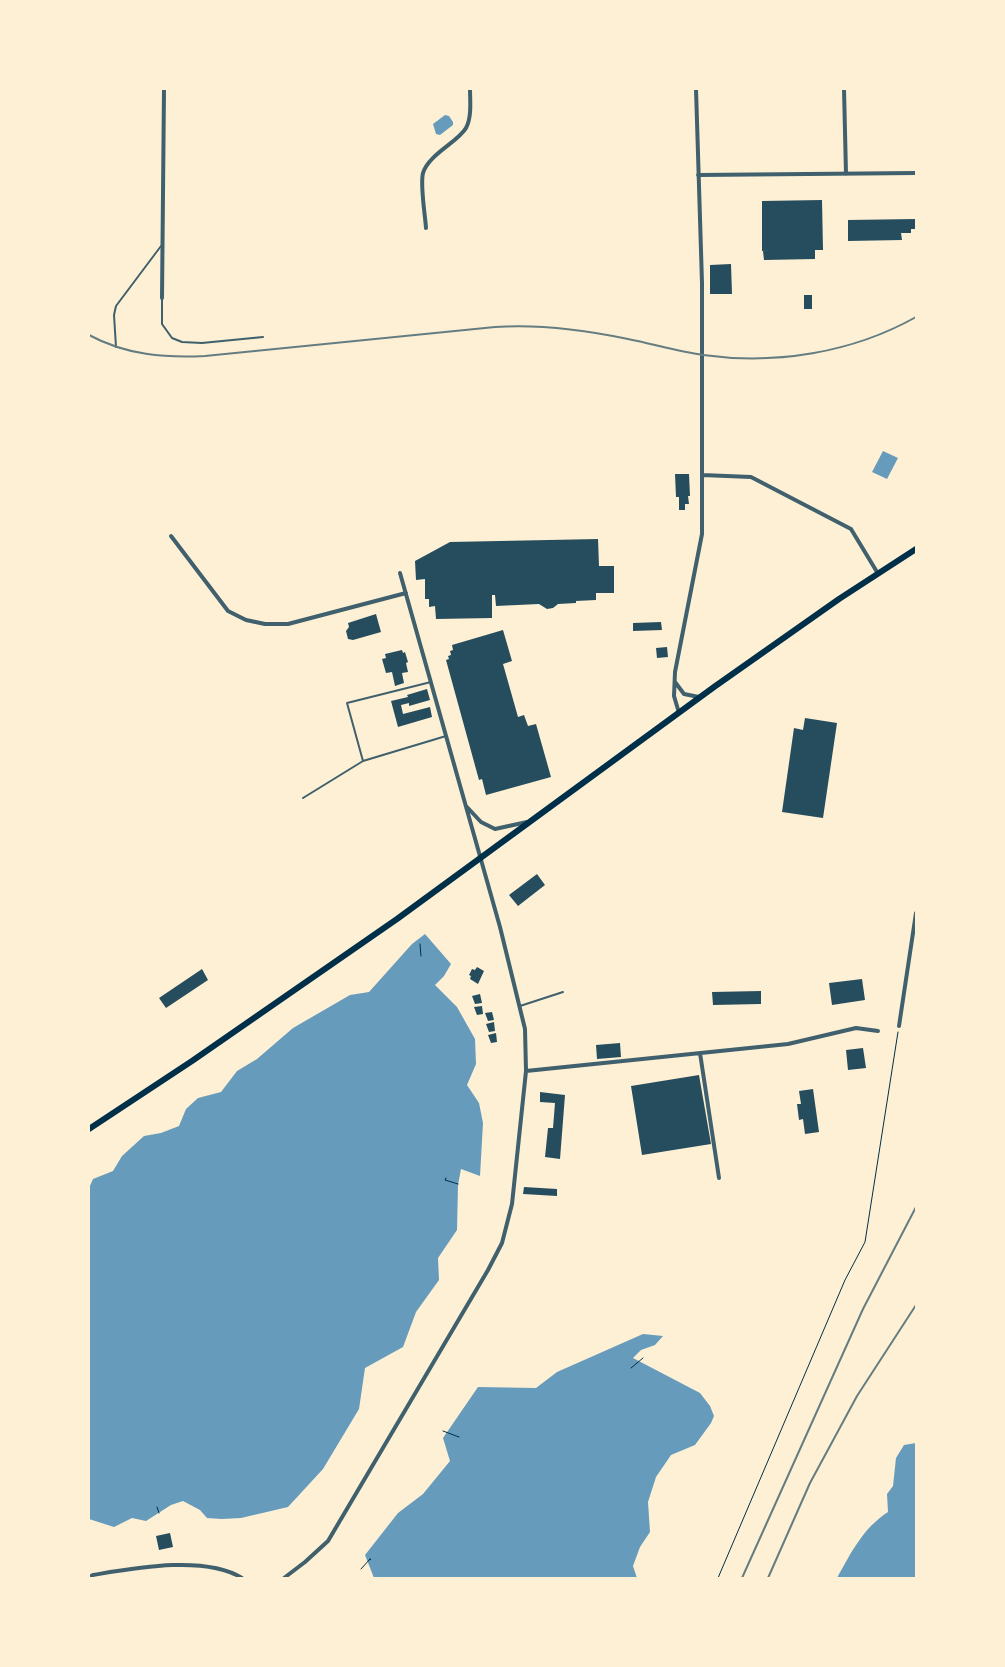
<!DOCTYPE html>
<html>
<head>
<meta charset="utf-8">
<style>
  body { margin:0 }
  #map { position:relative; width:1005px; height:1667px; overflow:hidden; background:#fdf0d5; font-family:Roboto,sans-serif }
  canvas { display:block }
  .frame { position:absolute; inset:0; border:90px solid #fdf0d5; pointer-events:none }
</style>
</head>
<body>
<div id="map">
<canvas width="1005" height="1667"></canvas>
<div class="frame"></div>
</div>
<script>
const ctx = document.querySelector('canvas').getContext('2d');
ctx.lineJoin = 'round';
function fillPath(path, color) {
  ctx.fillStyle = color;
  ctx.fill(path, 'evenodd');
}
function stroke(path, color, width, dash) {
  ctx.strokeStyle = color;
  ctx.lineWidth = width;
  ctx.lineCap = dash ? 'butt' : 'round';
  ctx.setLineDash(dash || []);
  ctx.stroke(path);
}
const water = new Path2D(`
  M 445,115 L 449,116 L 453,122 L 453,125 L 440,135 L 436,134 L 433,124 Z
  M 883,451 L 898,458 L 887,479 L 872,472 Z
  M 425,934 L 451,964 L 444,976 L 435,985 L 457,1007 L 475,1039 L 476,1064 L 467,1085 L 479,1103 L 483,1123 L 480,1176 L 461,1169 L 458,1185 L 457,1230 L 438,1258 L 439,1280 L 416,1312 L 403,1347 L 365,1368 L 359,1409 L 323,1469 L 288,1507 L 241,1518 L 222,1519 L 207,1518 L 200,1510 L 183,1501 L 171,1505 L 146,1521 L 132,1518 L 114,1527 L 89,1519 L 89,1188 L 93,1179 L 113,1171 L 122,1156 L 144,1136 L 161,1133 L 179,1126 L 186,1109 L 198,1098 L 221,1092 L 237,1071 L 257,1059 L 293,1028 L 350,995 L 369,992 L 412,944 Z
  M 643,1334 L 663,1336 L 655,1345 L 641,1350 L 633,1358 L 700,1393 L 710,1406 L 714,1416 L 711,1423 L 695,1445 L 671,1455 L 656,1477 L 648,1502 L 650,1532 L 640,1547 L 633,1566 L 637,1578 L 374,1578 L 365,1555 L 398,1513 L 423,1494 L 450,1461 L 443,1438 L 478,1387 L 536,1388 L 557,1372 Z
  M 916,1443 L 916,1578 L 837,1578 C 851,1553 863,1528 888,1512 L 887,1494 L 893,1486 L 896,1458 L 904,1445 Z`);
const building = new Path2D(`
  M 822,200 L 823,250 L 815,250 L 815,259 L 764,260 L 763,251 L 773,250 L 762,251 L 762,201 Z
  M 916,219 L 916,229 L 911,229 L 911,233 L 901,233 L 902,240 L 848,241 L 848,220 Z
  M 731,264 L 732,294 L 710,294 L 710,265 Z
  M 804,295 L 812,295 L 812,309 L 804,309 Z
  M 675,474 L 689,474 L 690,496 L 688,496 L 689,504 L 685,504 L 685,510 L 679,510 L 679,497 L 676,497 Z
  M 598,539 L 599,566 L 614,566 L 614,593 L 596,593 L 596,600 L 576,601 L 576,603 L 558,604 L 553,608 L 547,609 L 539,604 L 496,606 L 495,595 L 492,595 L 492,618 L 436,619 L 435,606 L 429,607 L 429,599 L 425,599 L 425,579 L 416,580 L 415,561 L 450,542 Z
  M 376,614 L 381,632 L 353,640 L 348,639 L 346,631 L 349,627 L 348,623 Z
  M 661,622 L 662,630 L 633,631 L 633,623 Z
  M 503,630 L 512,661 L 503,664 L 518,717 L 524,715 L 528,726 L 536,724 L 551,777 L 486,795 L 482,779 L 479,780 L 446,660 L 449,659 L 448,656 L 451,655 L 450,651 L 453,650 L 452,645 Z
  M 667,647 L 668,657 L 657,658 L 656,648 Z
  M 402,650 L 403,653 L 405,652 L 408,662 L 406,663 L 408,672 L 402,673 L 404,683 L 395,686 L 392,672 L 386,673 L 382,659 L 386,658 L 385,654 Z
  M 427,689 L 430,700 L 409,706 L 409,703 L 401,705 L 403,714 L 430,707 L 432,717 L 398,727 L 391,701 L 408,697 L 407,695 Z
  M 805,718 L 837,723 L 823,818 L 782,812 L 794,728 L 803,730 Z
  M 537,874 L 545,885 L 518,906 L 509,895 Z
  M 477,967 L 484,971 L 478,984 L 470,979 L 471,976 L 469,975 L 472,969 L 475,970 Z
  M 202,969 L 208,980 L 166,1008 L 159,998 Z
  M 862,979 L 865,1000 L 832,1005 L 829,983 Z
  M 761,991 L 761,1004 L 713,1005 L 712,992 Z
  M 480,994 L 482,1003 L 475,1004 L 472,996 Z
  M 482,1006 L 483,1014 L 477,1015 L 474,1007 Z
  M 492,1012 L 494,1020 L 488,1021 L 485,1013 Z
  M 494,1022 L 495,1031 L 489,1032 L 486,1024 Z
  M 496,1033 L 497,1042 L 491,1043 L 488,1035 Z
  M 620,1043 L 621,1057 L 597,1059 L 596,1045 Z
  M 863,1048 L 866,1068 L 848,1070 L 846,1050 Z
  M 699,1075 L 711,1144 L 642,1155 L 631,1086 Z
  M 813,1089 L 819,1132 L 805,1134 L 803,1119 L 799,1120 L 797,1104 L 801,1104 L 799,1091 Z
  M 540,1092 L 565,1095 L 560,1159 L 545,1157 L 548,1128 L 553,1128 L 555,1103 L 540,1102 Z
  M 524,1187 L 557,1189 L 557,1196 L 523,1194 Z
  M 170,1533 L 173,1547 L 159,1550 L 156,1536 Z`);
const path = new Path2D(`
  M 420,944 L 421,956
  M 446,1178 L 445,1180 L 458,1184
  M 631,1368 L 643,1358
  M 443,1431 L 459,1437
  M 157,1507 L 159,1513
  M 361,1569 L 370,1559 L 371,1559 L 369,1560
  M 718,1578 L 845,1280 L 865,1242 L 898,1032`);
const service = new Path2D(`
  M 916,89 L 916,171
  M 162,298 L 162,324 L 172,338 L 182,342 L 202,343 L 263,337
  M 116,347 L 114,315 L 116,306 L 161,246
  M 363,761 L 347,703 L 431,682
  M 303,798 L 363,761 L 446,736
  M 520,1006 L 563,992`);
const minor = new Path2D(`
  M 844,89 L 846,174
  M 698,175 L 916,173
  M 426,228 C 425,214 420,185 423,173 C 429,154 458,142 466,128 C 472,117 470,100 470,89
  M 162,298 L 164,89
  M 702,475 L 751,477 L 851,529 L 877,572
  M 171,536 L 228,611 L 246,620 L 265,624 L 288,624 L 406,593
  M 675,682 L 684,694 L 699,697
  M 679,713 L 674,696 L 675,672 L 702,534 L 702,283 L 696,89
  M 466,806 L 481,822 L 495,829 L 527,822
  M 899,1026 L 916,913
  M 700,1053 L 719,1178
  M 526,1071 L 788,1044 L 856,1028 L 878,1031
  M 89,1577 L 93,1575 C 135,1568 205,1555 242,1578
  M 284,1578 L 305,1562 L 328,1541 L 488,1270 L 502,1243 L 512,1204 L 526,1071 L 525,1029 L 500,927 L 400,573`);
const primary = new Path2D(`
  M 89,1129 L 192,1061 L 397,919 L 714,687 L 839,599 L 916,549`);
const rail = new Path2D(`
  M 89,335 C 126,355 165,358 205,356 L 495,327 C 539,324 585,330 628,339 C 653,344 677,351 703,355 C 775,365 852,353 916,317
  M 742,1578 L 863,1309 L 916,1207
  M 768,1578 L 810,1483 L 857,1396 L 916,1305`);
fillPath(water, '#669bbc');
fillPath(building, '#264d5e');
stroke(path, '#003049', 1);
stroke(service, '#3f606c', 2);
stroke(minor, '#3f606c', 4);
stroke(primary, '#003049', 6);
stroke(rail, '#657d81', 2);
</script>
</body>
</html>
